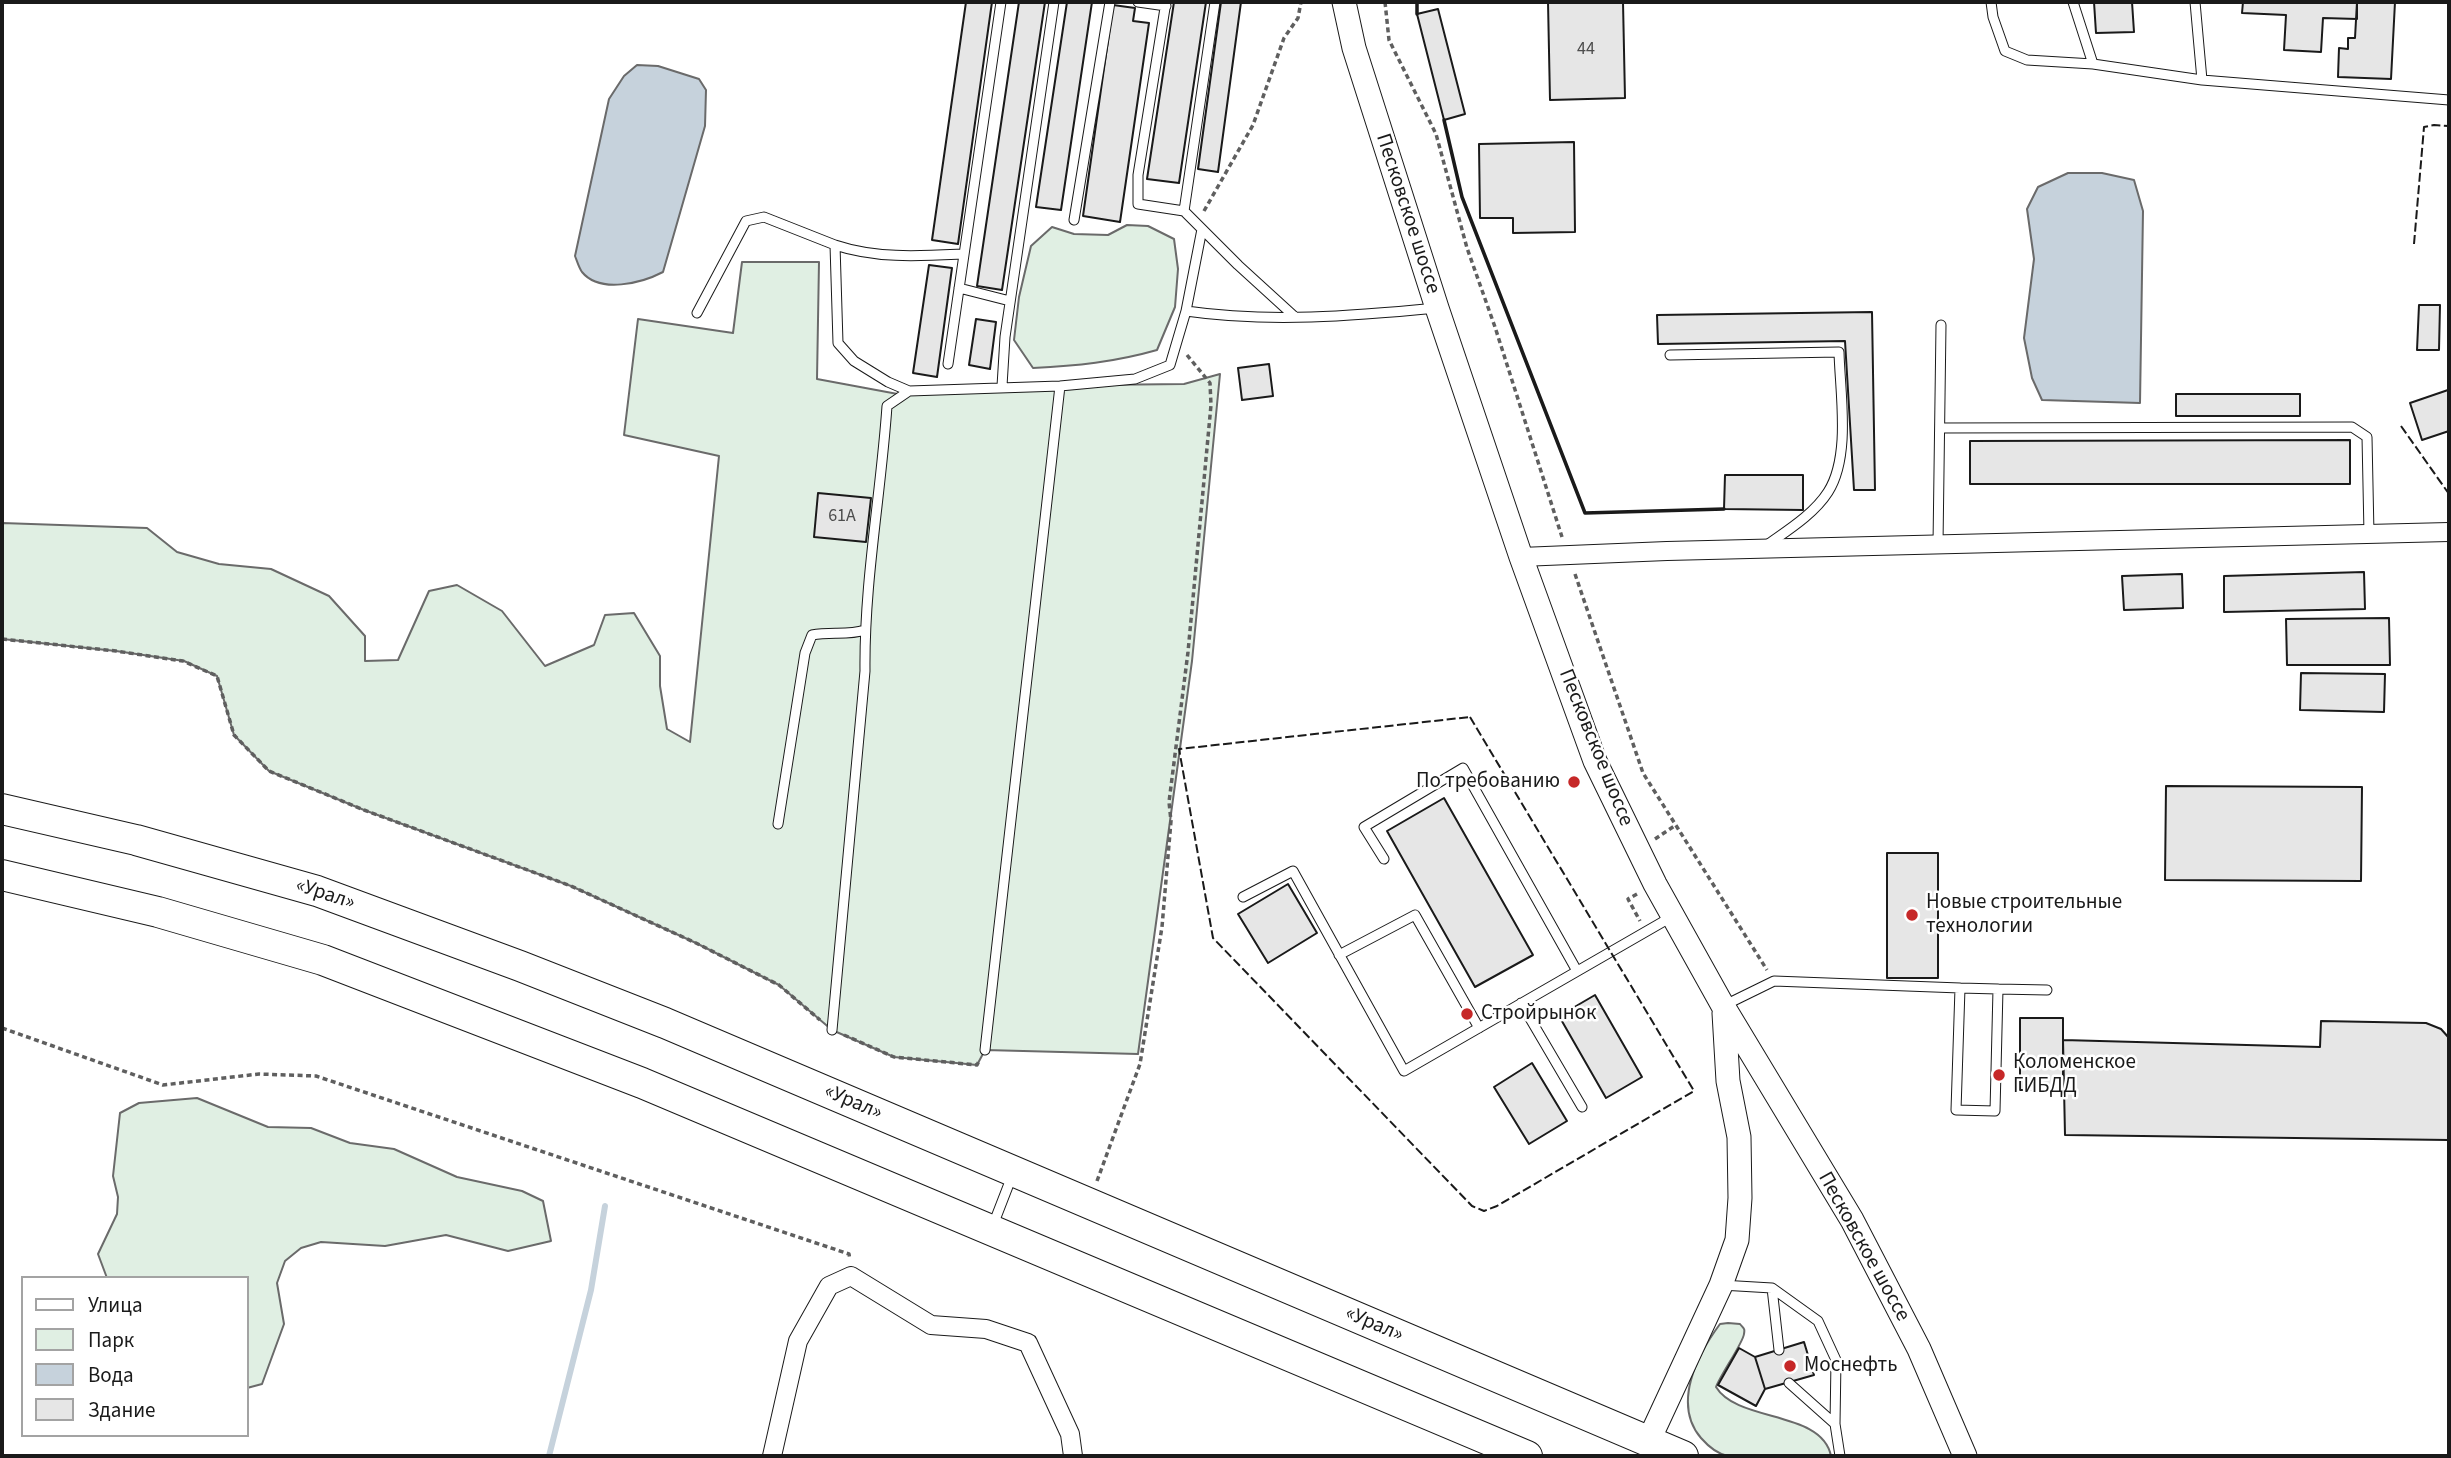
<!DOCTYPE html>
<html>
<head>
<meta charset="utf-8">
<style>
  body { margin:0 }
  #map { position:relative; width:2451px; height:1458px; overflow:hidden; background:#fff; font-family:"Source Sans 3",sans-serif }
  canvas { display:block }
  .frame { position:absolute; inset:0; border:4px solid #1a1a1a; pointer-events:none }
  .legend { position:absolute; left:21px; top:1276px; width:228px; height:161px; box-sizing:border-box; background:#fff; border:2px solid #a3a3a3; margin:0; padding:9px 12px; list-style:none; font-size:21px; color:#1a1a1a }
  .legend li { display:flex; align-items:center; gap:14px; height:35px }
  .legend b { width:35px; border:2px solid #a3a3a3 }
</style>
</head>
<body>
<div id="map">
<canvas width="2451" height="1458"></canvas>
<div class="frame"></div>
<ul class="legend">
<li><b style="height:9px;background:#fff"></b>Улица</li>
<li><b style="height:19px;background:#e0efe3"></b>Парк</li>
<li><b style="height:19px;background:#c6d2dc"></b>Вода</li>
<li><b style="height:19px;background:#e6e6e6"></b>Здание</li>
</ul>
</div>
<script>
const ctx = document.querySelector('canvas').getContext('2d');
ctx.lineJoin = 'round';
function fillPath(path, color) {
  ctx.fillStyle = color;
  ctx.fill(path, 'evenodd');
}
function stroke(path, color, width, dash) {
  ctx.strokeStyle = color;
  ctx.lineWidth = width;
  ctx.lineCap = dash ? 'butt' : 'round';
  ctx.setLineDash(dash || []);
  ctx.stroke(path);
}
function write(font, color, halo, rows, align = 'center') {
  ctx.font = font + ' "Source Sans 3",sans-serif';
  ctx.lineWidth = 5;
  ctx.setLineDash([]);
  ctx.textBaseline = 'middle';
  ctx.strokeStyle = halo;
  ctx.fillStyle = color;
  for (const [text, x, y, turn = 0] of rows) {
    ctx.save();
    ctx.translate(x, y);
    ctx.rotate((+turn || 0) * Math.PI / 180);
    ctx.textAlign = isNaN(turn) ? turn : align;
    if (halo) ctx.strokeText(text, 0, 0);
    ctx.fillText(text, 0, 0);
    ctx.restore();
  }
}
const green = new Path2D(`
  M 1127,225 L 1148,226 L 1174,239 L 1178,269 L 1175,307 L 1157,350 C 1115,362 1076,366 1033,368 L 1014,340 L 1019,297 L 1031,246 L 1052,227 L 1074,234 L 1108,235 Z
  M 742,262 L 819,262 L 817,379 L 903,395 L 1002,386 L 1184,384 L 1220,374 L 1192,661 L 1138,1054 L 985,1050 L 977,1065 L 894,1057 L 832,1030 L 779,985 L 696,943 L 571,886 L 364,810 L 269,771 L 234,735 L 217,676 L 184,661 L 116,651 L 2,639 L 2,523 L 147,528 L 177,552 L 219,564 L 271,569 L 329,596 L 365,636 L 365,661 L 398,660 L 429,591 L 457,585 L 502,611 L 545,666 L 594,645 L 605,615 L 634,613 L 660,656 L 660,686 L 667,729 L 690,742 L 719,456 L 624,435 L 638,319 L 733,333 Z
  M 197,1098 L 268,1127 L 311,1128 L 350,1143 L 394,1149 L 457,1177 L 522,1191 L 543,1201 L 551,1241 L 508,1251 L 446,1235 L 385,1246 L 321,1242 L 301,1248 L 285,1261 L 277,1283 L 284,1324 L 262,1384 L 247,1388 L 247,1278 L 107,1278 L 98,1254 L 117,1214 L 118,1197 L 113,1176 L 120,1113 L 139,1103 Z
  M 1728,1323 L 1740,1324 C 1744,1329 1745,1328 1744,1334 C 1743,1343 1721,1374 1716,1387 C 1738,1423 1822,1410 1831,1456 C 1806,1456 1780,1456 1755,1456 C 1747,1456 1736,1458 1728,1456 C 1717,1454 1708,1446 1701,1438 C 1672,1404 1697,1355 1720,1324 Z`);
const water = new Path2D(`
  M 637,65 L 658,66 L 699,79 L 706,90 L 705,126 L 663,272 C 642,283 600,294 582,272 C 579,268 577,261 575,256 L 609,99 L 624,76 Z
  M 2068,173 L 2102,173 L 2134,180 L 2143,211 L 2140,403 L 2042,400 L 2032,378 L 2024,338 L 2034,259 L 2027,209 L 2038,187 Z`);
const stream = new Path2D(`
  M 549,1456 L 591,1290 L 605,1206`);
const building = new Path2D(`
  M 966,2 L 992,2 L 958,244 L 932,240 Z
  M 1019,2 L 1045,2 L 1002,290 L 977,286 Z
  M 1067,2 L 1092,2 L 1061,210 L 1036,207 Z
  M 1174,2 L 1206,2 L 1179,183 L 1147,179 Z
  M 1221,2 L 1241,2 L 1218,172 L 1198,169 Z
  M 1548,2 L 1623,2 L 1625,98 L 1550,100 Z
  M 2094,2 L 2132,2 L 2134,32 L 2096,33 Z
  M 2243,2 L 2357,2 L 2357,19 L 2323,18 L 2321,52 L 2284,50 L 2286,15 L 2242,13 Z
  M 2357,2 L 2395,2 L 2391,79 L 2338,77 L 2339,48 L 2348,49 L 2348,38 L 2355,38 Z
  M 1113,5 L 1135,8 L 1133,21 L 1149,23 L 1120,222 L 1083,216 Z
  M 1438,9 L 1465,114 L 1444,120 L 1417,14 Z
  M 1574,142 L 1575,232 L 1513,233 L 1513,218 L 1480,218 L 1479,144 Z
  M 929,265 L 952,268 L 937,377 L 913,373 Z
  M 2419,305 L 2440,305 L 2439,350 L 2417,350 Z
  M 1872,312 L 1875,490 L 1854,490 L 1845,341 L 1658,344 L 1657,315 Z
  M 976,319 L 996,322 L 990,369 L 969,365 Z
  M 1269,364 L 1273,396 L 1242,400 L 1238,368 Z
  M 2448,390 L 2449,431 L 2422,440 L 2410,403 Z
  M 2176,394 L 2300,394 L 2300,416 L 2176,416 Z
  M 2350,440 L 2350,484 L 1970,484 L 1970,441 Z
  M 1725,475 L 1803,475 L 1803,510 L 1724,509 Z
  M 818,493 L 871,498 L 866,542 L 814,537 Z
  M 2364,572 L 2365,609 L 2224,612 L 2224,576 Z
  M 2182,574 L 2183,608 L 2124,610 L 2122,576 Z
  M 2389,618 L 2390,665 L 2287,665 L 2286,619 Z
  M 2301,673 L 2385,674 L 2384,712 L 2300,710 Z
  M 2166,786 L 2362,787 L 2361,881 L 2165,880 Z
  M 1444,798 L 1533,955 L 1475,987 L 1387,831 Z
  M 1887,853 L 1938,853 L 1938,978 L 1887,978 Z
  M 1288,884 L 1317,933 L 1268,963 L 1238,914 Z
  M 1595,995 L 1642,1077 L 1606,1098 L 1559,1016 Z
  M 2020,1018 L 2063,1018 L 2063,1090 L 2020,1090 Z
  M 2321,1021 L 2426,1023 L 2441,1029 L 2449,1038 L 2449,1140 L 2065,1135 L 2063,1040 L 2320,1047 Z
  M 1532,1063 L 1567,1121 L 1529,1144 L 1494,1087 Z
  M 1804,1342 L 1814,1375 L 1765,1389 L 1755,1357 Z
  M 1739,1348 L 1755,1357 L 1765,1389 L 1756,1406 L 1718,1385 Z`);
const path = new Path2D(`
  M 1385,2 L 1389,40 L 1436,134 L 1467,248 L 1495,327 L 1562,537
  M 1204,211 L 1253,125 L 1284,38 L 1298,18 L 1301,2
  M 1575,574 L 1643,773 L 1767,970
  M 2,639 L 116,651 L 183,661 L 217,676 L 234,735 L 269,771 L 364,810 L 571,886 L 696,943 L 779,985 L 820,1020
  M 1655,839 L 1676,825
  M 1637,894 L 1628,899 L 1640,921
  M 2,1028 L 163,1085 L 259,1074 L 316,1076 L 849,1254 L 850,1260
  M 844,1035 L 894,1057 L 977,1065 L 979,1061
  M 1097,1181 L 1140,1064 L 1162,927 L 1171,821 L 1169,802 L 1188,652 L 1211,405 L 1210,383 L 1187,355`);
const service = new Path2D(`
  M 1138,2 L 1166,6
  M 1166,2 L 1138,175 L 1138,204 L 1184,211 L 1238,265 L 1295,317
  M 1991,2 L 1993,17 L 2005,51 L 2027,60 L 2093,64 L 2202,80 L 2449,100
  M 2073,2 L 2093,64
  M 2195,2 L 2202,80
  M 1184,211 L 1215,2
  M 1074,220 L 1110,2
  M 835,245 C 877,259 921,256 964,254
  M 959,288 L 1010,301
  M 1186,311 L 1202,229
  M 697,313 L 746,221 L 764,217 L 835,245 L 838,343 L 854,361 L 888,382 L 909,391 L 1060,386 L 1135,379 L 1170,365 L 1186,311 C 1269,323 1353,316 1437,308
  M 1670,355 L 1839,352 C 1840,393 1851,456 1828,492 C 1814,514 1788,530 1767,545
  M 948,364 L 1001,2
  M 1002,386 L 1005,337 L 1054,2
  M 1940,428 L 2352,427 L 2367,437 L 2369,534
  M 1938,544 L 1941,325
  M 778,824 L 805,653 L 812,635 C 831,631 847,636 865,630
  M 1384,859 L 1364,827 L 1463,768 L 1577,971
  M 1243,897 L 1293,871 L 1404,1071 L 1673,916
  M 1339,955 L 1415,915 L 1479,1028
  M 1960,988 L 1998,989
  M 1521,1003 L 1582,1107
  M 1725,1005 L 1774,981 L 1960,988 L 1956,1110 L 1995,1111 L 1998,989 L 2047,990
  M 832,1030 L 865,671 C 864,582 881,494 887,406 L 909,391
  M 985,1050 L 1060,386
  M 993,1225 L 1012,1176
  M 1721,1285 L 1772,1288 L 1818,1321 L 1836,1360 L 1835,1424 L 1840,1456
  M 1772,1288 L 1779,1350
  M 1789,1383 L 1835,1424`);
const minor = new Path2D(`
  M 1521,557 L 1667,551 L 2449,532
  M 772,1456 L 798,1341 L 829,1286 L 851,1276 L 931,1325 L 986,1329 L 1028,1343 L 1070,1434 L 1073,1456`);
const tertiary = new Path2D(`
  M 1344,2 L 1354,48 L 1437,308 L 1521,557 L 1595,761 L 1655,884 L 1723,1006 L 1852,1220 L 1919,1349 L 1965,1456
  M 1648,1442 L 1721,1285 L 1737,1240 L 1740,1198 L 1739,1137 L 1728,1081 L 1724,1013`);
const trunk = new Path2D(`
  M 2,809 L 136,840 L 317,891 L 520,966 L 665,1023 L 1683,1456
  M 2,875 L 158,912 L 323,960 L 642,1083 L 1527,1456`);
const fence = new Path2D(`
  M 2414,244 L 2424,127 L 2434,125 L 2449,126
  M 2401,426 L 2449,494
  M 1470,717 L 1694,1091 L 1497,1206 L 1484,1211 L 1472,1206 L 1213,938 L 1179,749 Z`);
const wall = new Path2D(`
  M 1417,2 L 1417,14
  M 1444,120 L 1462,197 L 1585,513 L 1724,509`);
const markers = [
  [1574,782,7,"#c62828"],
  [1912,915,7,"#c62828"],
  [1467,1014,7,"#c62828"],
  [1999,1075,7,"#c62828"],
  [1790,1366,7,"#c62828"]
];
const numberNames = [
  ["44",1586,50],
  ["61А",842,517]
];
const streetNames = [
  ["Песковское шоссе",1407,214,72],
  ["Песковское шоссе",1595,748,68],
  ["«Урал»",325,895,18],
  ["«Урал»",853,1103,23],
  ["Песковское шоссе",1863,1247,61],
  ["«Урал»",1374,1325,23]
];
const poiNames = [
  ["По требованию",1560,782,"right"],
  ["Новые строительные",1926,903],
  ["технологии",1926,927],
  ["Стройрынок",1481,1014],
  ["Коломенское",2013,1063],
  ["ГИБДД",2013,1087],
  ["Моснефть",1804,1366]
];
fillPath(green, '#e0efe3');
stroke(green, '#6a6a6a', 2);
fillPath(water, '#c6d2dc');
stroke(water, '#6a6a6a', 2);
stroke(stream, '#c6d2dc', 6);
fillPath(building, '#e6e6e6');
stroke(building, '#1a1a1a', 2);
stroke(service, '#1a1a1a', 11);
stroke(minor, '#1a1a1a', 20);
stroke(tertiary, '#1a1a1a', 25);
stroke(trunk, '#1a1a1a', 32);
stroke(path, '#5f5f5f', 3.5, [5, 3.5]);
stroke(service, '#fff', 9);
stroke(minor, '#fff', 18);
stroke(tertiary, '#fff', 23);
stroke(trunk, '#fff', 30);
stroke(fence, '#1a1a1a', 2, [9, 3.5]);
stroke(wall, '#1a1a1a', 3.5);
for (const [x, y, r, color] of markers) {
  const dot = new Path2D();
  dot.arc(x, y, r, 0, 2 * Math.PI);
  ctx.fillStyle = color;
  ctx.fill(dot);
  stroke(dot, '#fff', 2.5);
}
write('18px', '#4d4d4d', null, numberNames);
write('21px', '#1a1a1a', '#fff', streetNames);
write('21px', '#1a1a1a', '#fff', poiNames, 'left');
</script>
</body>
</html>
